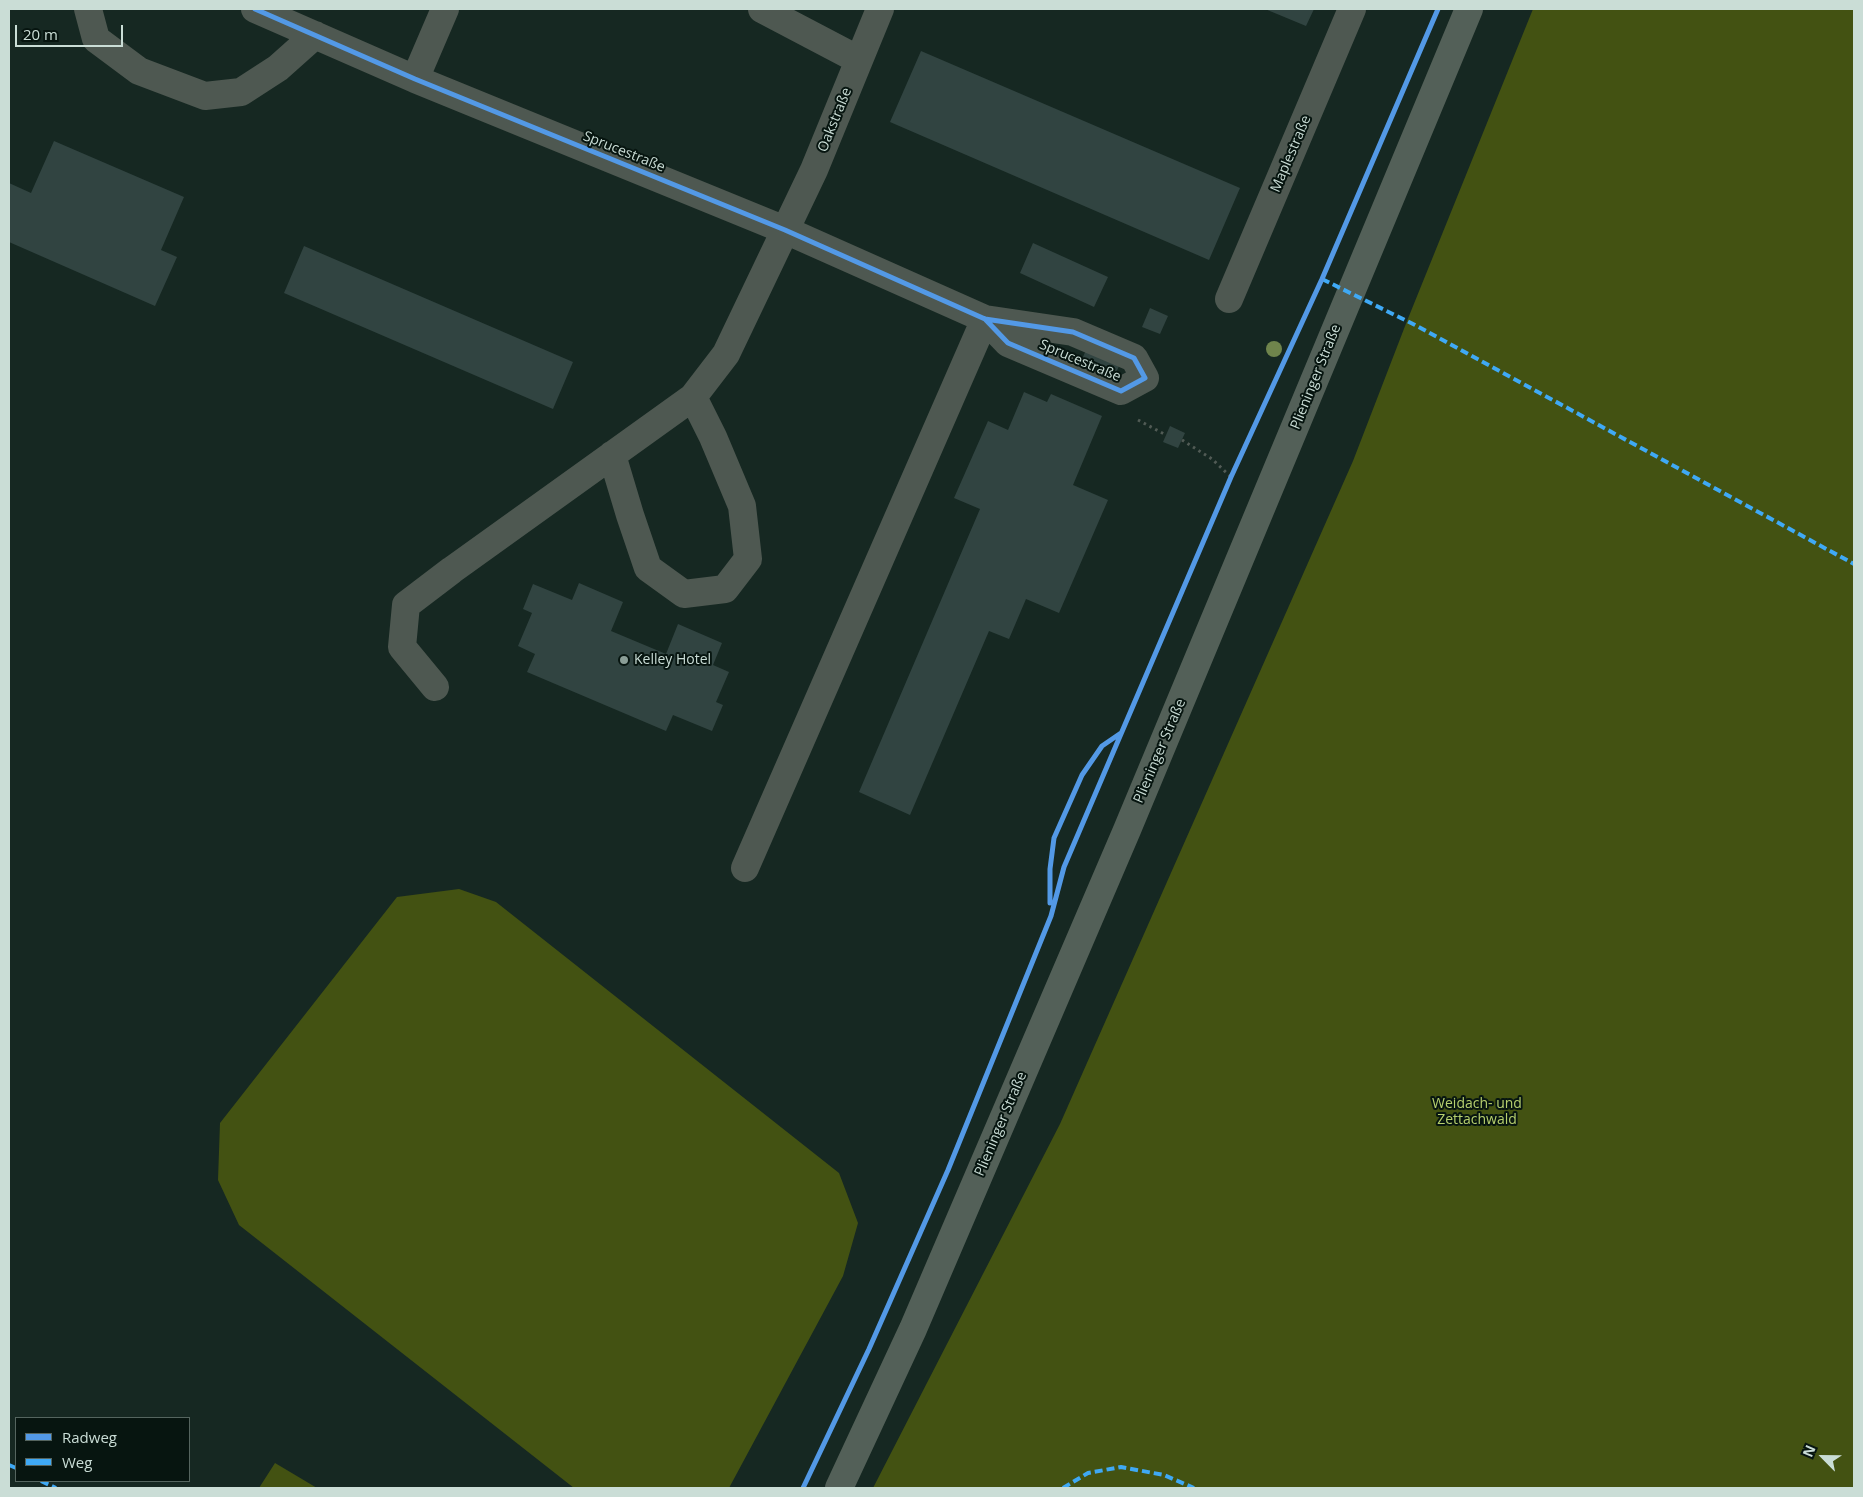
<!DOCTYPE html>
<html>
<head>
<meta charset="utf-8">
<style>
  body { margin:0 }
  #map { position:relative; width:1863px; height:1497px; overflow:hidden; background:#162822; font-family:"Open Sans",sans-serif }
  canvas { display:block }
  .frame { position:absolute; inset:0; border:10px solid #caddd6; pointer-events:none }
  .legend { position:absolute; left:15px; top:1417px; width:175px; height:65px; box-sizing:border-box; background:#071510; border:1px solid #55655f; margin:0; padding:6px 9px; list-style:none; font-size:15px; color:#caddd6 }
  .legend li { display:flex; align-items:center; gap:10px; height:25px }
  .legend b { width:25px; border:1px solid #55655f }
  .north { position:absolute; left:1798px; top:1432px; width:50px; height:50px; -webkit-text-stroke:4px #071510; paint-order:stroke; rotate:293deg; font-size:14px; font-weight:700; line-height:20px; text-align:center; color:#caddd6 }
  .north::after { content:''; display:block; margin:auto; width:18px; height:22px; background:#caddd6; clip-path:polygon(50% 0,100% 100%,50% 72%,0 100%) }
  .scale { position:absolute; left:15px; top:25px; width:108px; height:22px; box-sizing:border-box; border:2px solid #caddd6; border-top:0; padding-left:6px; font-size:15px; line-height:18px; white-space:nowrap; color:#caddd6; -webkit-text-stroke:4px #071510; paint-order:stroke }
</style>
</head>
<body>
<div id="map">
<canvas width="1863" height="1497"></canvas>
<div class="frame"></div>
<ul class="legend">
<li><b style="height:6px;background:#5399e6"></b>Radweg</li>
<li><b style="height:6px;background:#3fa9f5"></b>Weg</li>
</ul>
<div class="north">N</div>
<div class="scale">20 m</div>
</div>
<script>
const ctx = document.querySelector('canvas').getContext('2d');
ctx.lineJoin = 'round';
function fillPath(path, color) {
  ctx.fillStyle = color;
  ctx.fill(path, 'evenodd');
}
function stroke(path, color, width, dash) {
  ctx.strokeStyle = color;
  ctx.lineWidth = width;
  ctx.lineCap = dash ? 'butt' : 'round';
  ctx.setLineDash(dash || []);
  ctx.stroke(path);
}
function write(font, color, halo, rows, align = 'center') {
  ctx.font = font + ' "Open Sans",sans-serif';
  ctx.lineWidth = 4;
  ctx.setLineDash([]);
  ctx.textBaseline = 'middle';
  ctx.strokeStyle = halo;
  ctx.fillStyle = color;
  for (const [text, x, y, turn = 0] of rows) {
    ctx.save();
    ctx.translate(x, y);
    ctx.rotate((+turn || 0) * Math.PI / 180);
    ctx.textAlign = isNaN(turn) ? turn : align;
    if (halo) ctx.strokeText(text, 0, 0);
    ctx.fillText(text, 0, 0);
    ctx.restore();
  }
}
const green = new Path2D(`
  M 1533,9 L 1854,9 L 1854,1488 L 873,1488 L 1060,1124 L 1353,461 L 1407,321 Z
  M 459,889 L 496,902 L 839,1173 L 858,1223 L 843,1276 L 729,1488 L 574,1488 L 239,1225 L 218,1180 L 220,1123 L 397,897 Z
  M 275,1463 L 317,1488 L 259,1488 Z`);
const building = new Path2D(`
  M 1265,9 L 1314,9 L 1306,26 Z
  M 921,51 L 1240,188 L 1209,260 L 890,122 Z
  M 54,141 L 184,197 L 161,250 L 177,257 L 155,306 L 9,242 L 9,183 L 31,193 Z
  M 1033,243 L 1108,277 L 1094,307 L 1020,273 Z
  M 304,246 L 573,362 L 553,409 L 284,293 Z
  M 1150,308 L 1168,316 L 1160,334 L 1142,327 Z
  M 1086,350 L 1120,364 L 1113,379 L 1080,364 Z
  M 1024,392 L 1047,402 L 1051,394 L 1102,416 L 1073,485 L 1108,500 L 1059,613 L 1026,599 L 1009,639 L 989,631 L 910,815 L 859,792 L 980,509 L 954,498 L 988,421 L 1008,430 Z
  M 1170,426 L 1185,433 L 1178,448 L 1163,442 Z
  M 579,583 L 623,602 L 611,631 L 666,654 L 678,624 L 722,643 L 713,665 L 729,672 L 716,702 L 723,705 L 712,731 L 673,715 L 666,731 L 527,672 L 535,654 L 518,646 L 532,613 L 523,609 L 533,584 L 572,600 Z`);
const path = new Path2D(`
  M 1138,420 L 1166,435
  M 1182,440 L 1212,459 L 1231,477`);
const minor = new Path2D(`
  M 88,9 L 96,39 L 139,71 L 205,96 L 241,92 L 278,68 L 315,35
  M 255,9 L 415,79 L 785,230 L 985,319 L 1073,332 L 1134,358 L 1145,378 L 1121,391 L 1008,343 L 985,319
  M 762,9 L 859,60
  M 415,79 L 445,9
  M 1229,299 L 1352,9
  M 612,455 L 630,515 L 648,568 L 684,594 L 725,589 L 748,559 L 742,506 L 713,437 L 693,397
  M 435,687 L 402,647 L 406,605 L 452,570 L 693,397 L 726,354 L 814,170 L 880,9
  M 745,868 L 985,319`);
const major = new Path2D(`
  M 839,1488 L 913,1329 L 1127,830 L 1469,9`);
const quiet = new Path2D(`
  M 1322,279 L 1415,325 L 1854,564
  M 9,1465 L 16,1468
  M 41,1481 L 56,1488
  M 1063,1488 L 1088,1473 L 1121,1467 L 1164,1475 L 1194,1488`);
const cycleway = new Path2D(`
  M 255,9 L 415,79 L 785,230 L 985,319 L 1073,332 L 1134,358 L 1145,378 L 1121,391 L 1008,343 L 985,319
  M 1050,903 L 1050,869 L 1054,838 L 1082,775 L 1102,746 L 1121,733
  M 803,1488 L 869,1349 L 948,1170 L 1051,916 L 1064,867 L 1231,477 L 1322,279 L 1438,9`);
const trees = [
  [1274,349]
];
const markers = [
  [624,660,5,"#8b9e97"]
];
const streetNames = [
  ["Oakstraße",835,120,-68],
  ["Sprucestraße",624,152,22],
  ["Maplestraße",1291,154,-67],
  ["Sprucestraße",1080,361,23],
  ["Plieninger Straße",1316,377,-68],
  ["Plieninger Straße",1160,751,-67],
  ["Plieninger Straße",1001,1124,-67]
];
const poiNames = [
  ["Kelley Hotel",634,660]
];
const parkNames = [
  ["Weidach- und",1477,1104],
  ["Zettachwald",1477,1120]
];
fillPath(green, '#435212');
fillPath(building, '#314441');
stroke(path, '#515b55', 3, [2.5, 4]);
stroke(minor, '#4e5851', 28);
stroke(major, '#536058', 28);
stroke(quiet, '#3fa9f5', 4, [8, 4]);
stroke(cycleway, '#5399e6', 5);
ctx.fillStyle = '#6f844c';
for (const [x, y] of trees) {
  ctx.beginPath();
  ctx.arc(x, y, 8, 0, 2 * Math.PI);
  ctx.fill();
}
for (const [x, y, r, color] of markers) {
  const dot = new Path2D();
  dot.arc(x, y, r, 0, 2 * Math.PI);
  ctx.fillStyle = color;
  ctx.fill(dot);
  stroke(dot, '#071510', 2);
}
write('14px', '#caddd6', '#071510', streetNames);
write('14px', '#caddd6', '#071510', poiNames, 'left');
write('14px', '#b7d06e', '#071510', parkNames);
</script>
</body>
</html>
